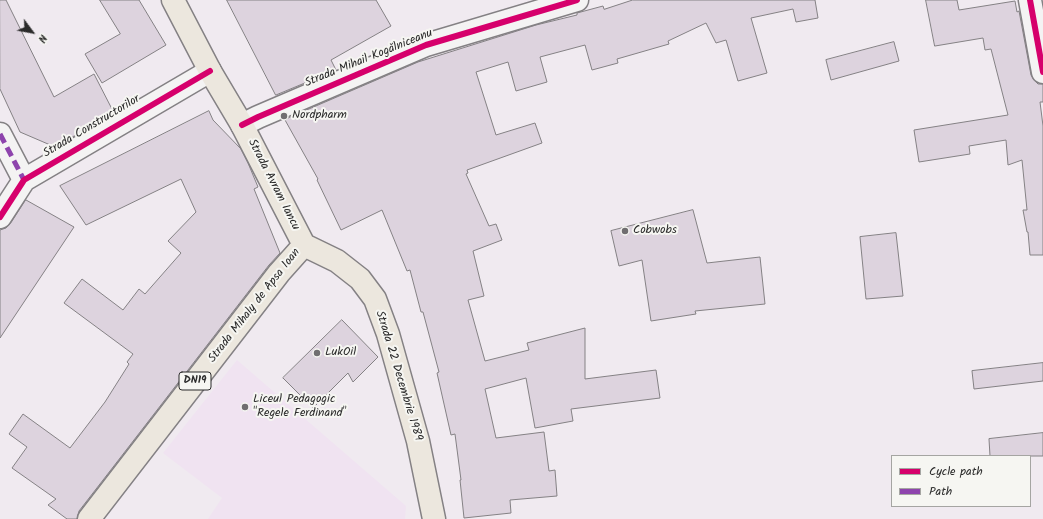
<!DOCTYPE html>
<html>
<head>
<meta charset="utf-8">
<style>
  body { margin:0 }
  #map { position:relative; width:1043px; height:519px; overflow:hidden; background:#f0eaf0; font-family:Kalam,sans-serif }
  canvas { display:block }
  .legend { position:absolute; left:891px; top:455px; width:140px; height:52px; box-sizing:border-box; background:#f6f6f2; border:1px solid #a5a5a2; margin:0; padding:5px 7px; list-style:none; font-size:12px; color:#2b2b2b }
  .legend li { display:flex; align-items:center; gap:8px; height:20px }
  .legend b { width:20px; border:1px solid #a5a5a2 }
  .north { position:absolute; left:12px; top:12px; width:40px; height:40px; -webkit-text-stroke:3px #f6f6f2; paint-order:stroke; rotate:122deg; font-size:11px; font-weight:700; line-height:16px; text-align:center; color:#2b2b2b }
  .north::after { content:''; display:block; margin:auto; width:14px; height:18px; background:#2b2b2b; clip-path:polygon(50% 0,100% 100%,50% 72%,0 100%) }
</style>
</head>
<body>
<div id="map">
<canvas width="1043" height="519"></canvas>
<ul class="legend">
<li><b style="height:5px;background:#d6006c"></b>Cycle path</li>
<li><b style="height:5px;background:#8e44ad"></b>Path</li>
</ul>
<div class="north">N</div>
</div>
<script>
const ctx = document.querySelector('canvas').getContext('2d');
ctx.lineJoin = 'round';
function fillPath(path, color) {
  ctx.fillStyle = color;
  ctx.fill(path, 'evenodd');
}
function stroke(path, color, width, dash) {
  ctx.strokeStyle = color;
  ctx.lineWidth = width;
  ctx.lineCap = dash ? 'butt' : 'round';
  ctx.setLineDash(dash || []);
  ctx.stroke(path);
}
function write(font, color, halo, rows, align = 'center') {
  ctx.font = font + ' Kalam,sans-serif';
  ctx.lineWidth = 4;
  ctx.setLineDash([]);
  ctx.textBaseline = 'middle';
  ctx.strokeStyle = halo;
  ctx.fillStyle = color;
  for (const [text, x, y, turn = 0] of rows) {
    ctx.save();
    ctx.translate(x, y);
    ctx.rotate((+turn || 0) * Math.PI / 180);
    ctx.textAlign = isNaN(turn) ? turn : align;
    if (halo) ctx.strokeText(text, 0, 0);
    ctx.fillText(text, 0, 0);
    ctx.restore();
  }
}
const built = new Path2D(`
  M 237,360 L 406,506 L 405,519 L 208,519 L 222,498 L 163,453 Z`);
const building = new Path2D(`
  M 0,0 L 6,0 L 54,97 L 94,74 L 114,113 L 55,147 L 20,132 L 0,89 Z
  M 100,0 L 139,0 L 166,45 L 102,83 L 85,54 L 120,34 Z
  M 227,0 L 376,0 L 391,26 L 331,60 L 336,70 L 276,95 Z
  M 633,0 L 815,0 L 818,18 L 796,22 L 793,9 L 751,18 L 767,73 L 738,81 L 726,40 L 716,43 L 706,23 L 668,41 L 669,44 L 617,59 L 618,63 L 592,70 L 585,45 L 540,57 L 547,82 L 516,91 L 508,62 L 476,72 L 496,135 L 535,123 L 542,143 L 467,170 L 468,173 L 466,174 L 489,226 L 496,224 L 502,240 L 473,251 L 484,296 L 468,300 L 485,361 L 529,350 L 527,343 L 585,328 L 585,379 L 656,370 L 660,398 L 571,409 L 573,421 L 535,428 L 526,378 L 485,389 L 496,438 L 544,432 L 549,471 L 555,470 L 557,496 L 510,500 L 511,513 L 464,518 L 460,480 L 461,480 L 455,434 L 451,435 L 437,373 L 439,372 L 423,312 L 421,312 L 410,270 L 407,271 L 382,210 L 341,230 L 317,180 L 318,179 L 285,120 L 288,118 L 418,62 L 536,25 L 577,15 L 577,13 L 603,6 L 604,9 Z
  M 926,0 L 957,0 L 959,10 L 1015,1 L 1017,12 L 1019,11 L 1031,75 L 1034,80 L 1038,84 L 1043,84 L 1043,102 L 1040,102 L 1043,126 L 1043,255 L 1030,255 L 1028,232 L 1027,232 L 1023,210 L 1027,210 L 1022,160 L 1008,165 L 1006,140 L 969,146 L 970,154 L 919,162 L 914,130 L 1008,115 L 991,49 L 985,50 L 983,38 L 935,46 Z
  M 894,42 L 899,61 L 831,80 L 826,60 Z
  M 209,111 L 213,120 L 241,149 L 248,163 L 258,187 L 254,189 L 280,253 L 269,265 L 110,471 L 79,511 L 77,519 L 67,519 L 48,505 L 56,499 L 12,468 L 27,447 L 9,434 L 23,414 L 70,448 L 105,402 L 129,364 L 127,362 L 133,354 L 64,303 L 82,279 L 123,310 L 139,289 L 145,294 L 181,253 L 168,241 L 196,212 L 181,179 L 86,225 L 60,186 Z
  M 26,200 L 74,227 L 0,338 L 0,230 L 6,228 L 10,224 Z
  M 693,210 L 707,263 L 760,257 L 765,304 L 695,311 L 696,314 L 651,321 L 642,260 L 619,266 L 611,231 Z
  M 896,233 L 903,296 L 866,299 L 860,237 Z
  M 342,320 L 378,357 L 353,382 L 348,373 L 313,408 L 283,378 Z
  M 1043,363 L 1043,381 L 974,389 L 972,371 Z
  M 1043,433 L 1043,456 L 990,456 L 989,439 Z`);
const street = new Path2D(`
  M 1030,0 L 1043,72
  M 242,125 L 258,117 L 426,45 L 577,0
  M 0,134 L 24,180
  M 0,217 L 24,180 L 210,71`);
const primary = new Path2D(`
  M 173,0 L 210,71 L 242,125 L 304,245
  M 304,245 L 337,261 L 360,279 L 375,299 L 388,334 L 418,441 L 434,519
  M 89,519 L 279,273 L 304,245`);
const quiet = new Path2D(`
  M 0,134 L 24,180`);
const cycleway = new Path2D(`
  M 1030,0 L 1043,72
  M 242,125 L 258,117 L 426,45 L 577,0
  M 0,217 L 24,180 L 210,71`);
const markers = [
  [284,116,4,"#706e70"],
  [625,231,4,"#706e70"],
  [317,353,4,"#706e70"],
  [245,407,4,"#706e70"]
];
const shields = [
  [195,381,32]
];
const shieldNames = [
  ["DN19",195,381]
];
const streetNames = [
  ["Strada Mihail Kogălniceanu",369,59,-22],
  ["Strada Constructorilor",92,127,-31],
  ["Strada Avram Iancu",273,185,63],
  ["Strada Mihaly de Apsa Ioan",255,306,-52],
  ["Strada 22 Decembrie 1989",398,376,73]
];
const poiNames = [
  ["Nordpharm",292,116],
  ["Cobwobs",633,231],
  ["LukOil",325,353],
  ["Liceul Pedagogic",253,400],
  ["\"Regele Ferdinand\"",253,414]
];
fillPath(built, '#f0e3f1');
fillPath(building, '#ddd3de');
stroke(building, '#848184', 1);
stroke(street, '#848184', 25);
stroke(primary, '#848184', 25);
stroke(street, '#f4f3f3', 22);
stroke(primary, '#ece7de', 22);
stroke(quiet, '#8e44ad', 5, [10, 5]);
stroke(cycleway, '#d6006c', 6);
for (const [x, y, r, color] of markers) {
  const dot = new Path2D();
  dot.arc(x, y, r, 0, 2 * Math.PI);
  ctx.fillStyle = color;
  ctx.fill(dot);
  stroke(dot, '#f6f6f2', 1.5);
}
for (const [x, y, w] of shields) {
  const box = new Path2D();
  box.roundRect(x - w / 2, y - 9, w, 18, 3);
  ctx.fillStyle = '#f6f6f2';
  ctx.fill(box);
  stroke(box, '#2b2b2b', 1);
}
write('bold 11px', '#2b2b2b', null, shieldNames);
write('12px', '#2b2b2b', '#f6f6f2', streetNames);
write('12px', '#2b2b2b', '#f6f6f2', poiNames, 'left');
</script>
</body>
</html>
